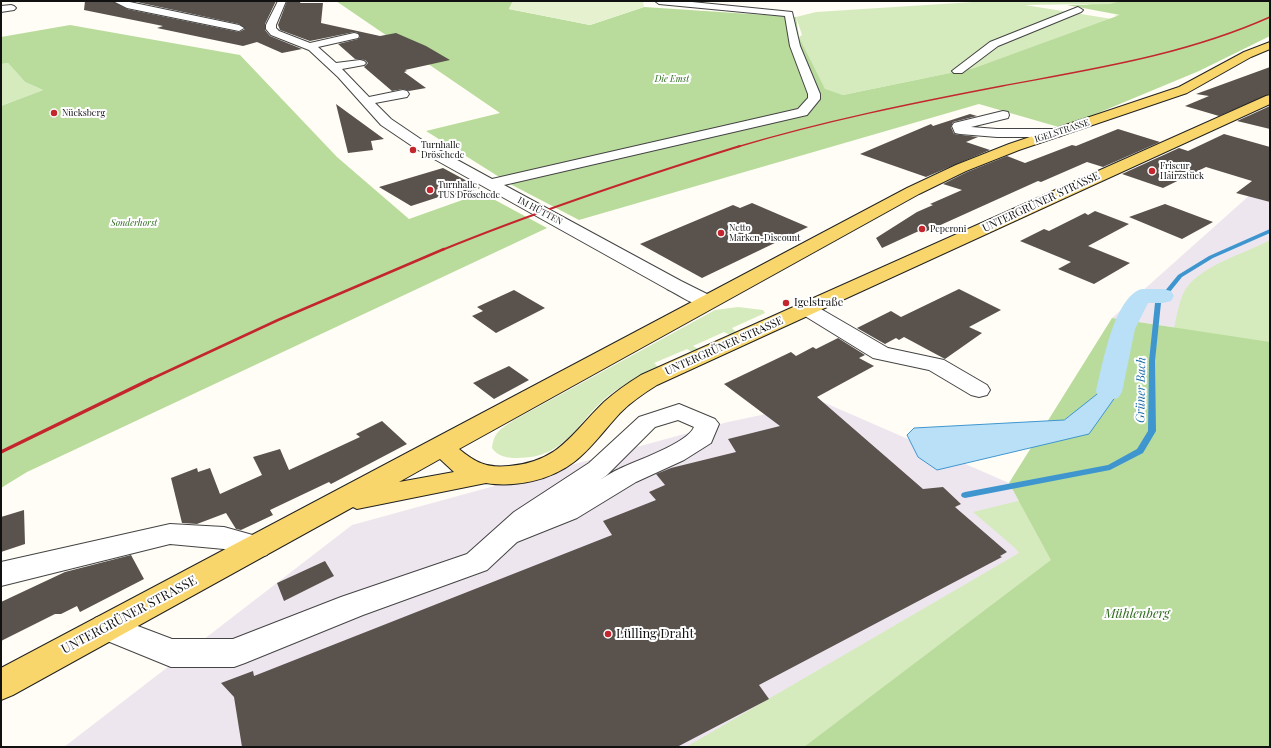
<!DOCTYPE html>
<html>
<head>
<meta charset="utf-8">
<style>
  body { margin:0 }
  #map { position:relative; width:1271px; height:748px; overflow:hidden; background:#fffdf5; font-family:"Playfair Display",serif }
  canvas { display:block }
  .frame { position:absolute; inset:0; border:2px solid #111; pointer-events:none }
</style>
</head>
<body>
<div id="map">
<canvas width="1271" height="748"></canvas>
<div class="frame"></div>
</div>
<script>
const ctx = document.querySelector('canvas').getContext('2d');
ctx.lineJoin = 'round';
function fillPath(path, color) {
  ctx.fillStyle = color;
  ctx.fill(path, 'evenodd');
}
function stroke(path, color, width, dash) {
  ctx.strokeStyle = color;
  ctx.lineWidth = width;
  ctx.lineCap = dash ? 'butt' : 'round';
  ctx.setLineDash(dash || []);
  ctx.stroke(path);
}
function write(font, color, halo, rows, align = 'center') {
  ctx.font = font + ' "Playfair Display",serif';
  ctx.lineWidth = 4;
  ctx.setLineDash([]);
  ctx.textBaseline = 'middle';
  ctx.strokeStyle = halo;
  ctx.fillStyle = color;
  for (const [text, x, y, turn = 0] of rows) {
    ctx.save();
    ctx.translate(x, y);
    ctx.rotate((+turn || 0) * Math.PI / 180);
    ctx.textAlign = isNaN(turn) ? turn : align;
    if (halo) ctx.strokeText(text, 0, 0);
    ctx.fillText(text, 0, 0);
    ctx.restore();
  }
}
const industrial = new Path2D(`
  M 1270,177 L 1270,342 L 1112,318 Z
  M 823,402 L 1009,483 L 1051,560 L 804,747 L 64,747 L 352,525 L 728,422 Z`);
const green = new Path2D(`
  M 1085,1 L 1122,1 L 1169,31 L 1114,16 L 1125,13 L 1087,4 L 1025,5 L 1112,19 L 974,68 L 843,95 L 825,90 L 799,37 L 802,35 L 796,17 L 816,12 L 973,2 Z
  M 8,63 L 25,82 L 43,90 L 1,106 L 1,64 Z
  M 1270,240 L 1270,747 L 686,747 L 1019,553 L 1015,548 L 973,512 L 1075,487 L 1173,333 C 1176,320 1178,306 1183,294 C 1196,266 1245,254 1270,240 Z
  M 738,307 L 763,310 L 765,313 L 732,328 L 736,332 L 730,335 L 724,332 L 693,346 L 698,349 L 692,352 L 687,349 L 654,363 L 658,367 C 641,376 623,384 608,396 C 576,422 566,459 516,458 C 507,458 497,456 492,448 C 494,431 502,428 516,419 L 715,310 Z`);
const forest = new Path2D(`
  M 336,1 L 513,1 L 509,9 L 590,25 L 644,7 L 796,17 L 799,37 L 825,89 L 843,95 L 974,68 L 1120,15 L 1067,5 L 1110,4 L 1121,1 L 1270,1 L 1270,36 L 1199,71 L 1062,128 L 979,104 L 579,220 L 512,185 L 426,131 L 500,113 Z
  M 70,25 L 240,55 L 337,157 L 409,219 L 482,193 L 547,228 L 27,472 L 1,488 L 1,106 L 43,90 L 25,82 L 8,63 L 1,64 L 1,37 Z
  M 1112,318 L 1270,342 L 1270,747 L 804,747 L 1051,560 L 1009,483 Z`);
const pitch = new Path2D(`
  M 513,1 L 643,1 L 644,7 L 590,25 L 509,9 Z`);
const water = new Path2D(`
  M 1104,389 L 1116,396 L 1089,434 L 937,470 L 918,457 L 907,435 L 914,428 L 1064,420 Z`);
const stream = new Path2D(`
  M 1270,229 L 1270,233 L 1213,258 L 1182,277 L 1161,303 L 1155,361 L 1156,431 L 1143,453 L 1110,470 L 965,498 L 962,497 L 961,495 L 962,493 L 965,492 L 1108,465 L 1137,449 L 1148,431 L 1149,361 L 1155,303 L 1178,275 L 1209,256 Z`);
const canal = new Path2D(`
  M 1142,289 L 1163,289 L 1171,291 L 1174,296 L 1171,301 L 1163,303 L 1148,303 L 1135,329 L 1122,392 L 1118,398 L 1109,400 L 1100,398 L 1096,392 C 1102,367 1114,296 1142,289 Z`);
const building = new Path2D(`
  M 85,1 L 112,1 L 127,9 L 239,32 L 245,29 L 239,24 L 132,1 L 276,1 L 265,24 L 265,30 L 270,36 L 302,49 L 282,53 L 257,42 L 243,46 L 157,28 L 163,26 L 84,10 Z
  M 287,1 L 301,1 L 300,3 L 323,3 L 321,23 L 380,36 L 396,33 L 426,46 L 450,60 L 405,70 L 407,71 L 404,72 L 426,88 L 409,91 L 403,89 L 392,91 L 364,67 L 368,63 L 365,60 L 355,59 L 338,44 L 358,39 L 360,37 L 358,33 L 354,32 L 310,41 L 280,30 L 278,25 Z
  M 1270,67 L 1270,94 L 1219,116 L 1185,106 L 1209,96 L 1196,94 Z
  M 336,104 L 384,139 L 371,141 L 373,150 L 348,153 Z
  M 1270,106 L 1270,129 L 1237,121 Z
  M 970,114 L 977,116 L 953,122 L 951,127 L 954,134 L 978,137 L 966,142 L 990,150 L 926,177 L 860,154 L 931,124 L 933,126 Z
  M 1118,129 L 1160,142 L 1103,167 L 1087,162 L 1041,182 L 1038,181 L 925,232 L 921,230 L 882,248 L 876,238 L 917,212 L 933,205 L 930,204 L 962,190 L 943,184 L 967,172 L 1007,156 L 1025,163 L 1072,145 L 1076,146 Z
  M 1224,134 L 1270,147 L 1270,202 L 1236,193 L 1252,181 L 1206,167 L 1163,188 L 1122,174 L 1179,148 L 1188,151 Z
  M 443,168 L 480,188 L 451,198 L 445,195 L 411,206 L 379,187 Z
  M 752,203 L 808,227 L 702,278 L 640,244 L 733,205 L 740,208 Z
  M 1165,204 L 1213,222 L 1182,239 L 1129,217 Z
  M 1095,211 L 1129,224 L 1088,246 L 1130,263 L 1094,284 L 1058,269 L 1071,262 L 1020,241 L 1044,229 L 1049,231 L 1085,213 L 1088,215 Z
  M 959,289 L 1001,310 L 969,327 L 982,333 L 945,359 L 904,337 L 899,340 L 896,338 L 885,344 L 857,328 L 891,311 L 901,317 Z
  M 514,290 L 545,308 L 496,333 L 472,316 L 483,311 L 477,307 Z
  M 838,338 L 865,355 L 859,358 L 874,366 L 817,397 L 923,489 L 943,487 L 961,504 L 955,507 L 1007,552 L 1000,556 L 1002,557 L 759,685 L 769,699 L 677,747 L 242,747 L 234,697 L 221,683 L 253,671 L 254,676 L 612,535 L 603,521 L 656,500 L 649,492 L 665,485 L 656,474 L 671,468 L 736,452 L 728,439 L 780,426 L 724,384 L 791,352 L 796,356 L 813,347 L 816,349 Z
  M 509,366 L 529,380 L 494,399 L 473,383 Z
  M 382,421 L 407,444 L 331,484 L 329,482 L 270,510 L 273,515 L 241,530 L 236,529 L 226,513 L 197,524 L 182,523 L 171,478 L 197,468 L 198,472 L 210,468 L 220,494 L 262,475 L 253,457 L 280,449 L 289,470 L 360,437 L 356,434 Z
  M 24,510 L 25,544 L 1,552 L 1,517 Z
  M 131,555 L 144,579 L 80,612 L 77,606 L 61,614 L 55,614 L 1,641 L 1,602 L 65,572 Z
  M 325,561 L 334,576 L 284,601 L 277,583 Z`);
const minor = new Path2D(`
  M 113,1 L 125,1 L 239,25 L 244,28 L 239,31 L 127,8 Z
  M 278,1 L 286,1 L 276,25 L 276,28 L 279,31 L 310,43 L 354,33 L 358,34 L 359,36 L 358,38 L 318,47 L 336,63 L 360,60 L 364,61 L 366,63 L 364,65 L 342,69 L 369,97 L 403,90 L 407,91 L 409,94 L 407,97 L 375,103 L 391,119 L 428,144 L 492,179 L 798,109 L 808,98 L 808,94 L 790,46 L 785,16 L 659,4 L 655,1 L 682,1 L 792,12 L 800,46 L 820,94 L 820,99 L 807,115 L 504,185 L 681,281 L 715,298 L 718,302 L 715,306 C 699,310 681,296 667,289 L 418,150 L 381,125 L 338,77 L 309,50 L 271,35 L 266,29 L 266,25 Z
  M 11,5 L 14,6 L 16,8 L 14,10 L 1,12 L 1,6 Z
  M 1078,7 L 1083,10 L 1081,12 L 998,46 L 962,73 L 954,73 L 952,71 L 990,42 Z
  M 1003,111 L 1008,112 L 1009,115 L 1008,118 L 971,127 L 997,129 L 1056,129 L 1061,130 L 1063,133 L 1061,136 L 1056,137 L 997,137 L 960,134 L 955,133 L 952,126 L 954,123 Z
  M 807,303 L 814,305 L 888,348 L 944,360 L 987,385 L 990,390 L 987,395 L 979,397 L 971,395 L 929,370 L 873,358 L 800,313 L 797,309 L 800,305 Z
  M 679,404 L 715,419 L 719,424 L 711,443 L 684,460 L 636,482 L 577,518 L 517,542 L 487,570 L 363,615 L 245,663 L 234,667 L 171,667 L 95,636 L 91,627 L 95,618 L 106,614 L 172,639 L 233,639 L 341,597 L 467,554 L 514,512 L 589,463 L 639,417 ZM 678,420 L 694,427 C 688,443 635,461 619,469 C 612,472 606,476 600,480 L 607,475 L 655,427 Z
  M 170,524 L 224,527 L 267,539 L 271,547 L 267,555 L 257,558 L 224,549 L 170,544 L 1,586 L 1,562 Z`);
const major = new Path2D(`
  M 1270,42 L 1270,49 L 1251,57 L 1187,93 L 1019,150 L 966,171 L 919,194 L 459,449 C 476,463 486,468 509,466 C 559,462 571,434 604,402 C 615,392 628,383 641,375 L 1266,96 L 1270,95 L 1270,104 L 657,385 C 644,393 631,402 620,413 C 605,429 592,448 574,462 C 551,480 515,488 486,483 L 357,509 L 353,507 L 13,695 L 1,700 L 1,668 L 907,188 L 956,165 L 1009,144 L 1179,87 L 1244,52 ZM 440,459 L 454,472 L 399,482 Z`);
const railFar3 = new Path2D(`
  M 737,147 C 824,121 913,103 1002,86 C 1093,69 1185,55 1270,17`);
const railFar2 = new Path2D(`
  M 442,250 C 540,210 640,177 740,146`);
const railFar1 = new Path2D(`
  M 149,380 L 278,320 L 444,249`);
const rail = new Path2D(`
  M 1,452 L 151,379`);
const markers = [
  [54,113,4,"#c4262e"],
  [413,150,4,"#c4262e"],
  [1152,171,4,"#c4262e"],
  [430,190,4,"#c4262e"],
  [922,229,4,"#c4262e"],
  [721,233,4,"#c4262e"],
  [786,303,4,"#c4262e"],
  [608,634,4,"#c4262e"]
];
const farParknames = [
  ["Die Emst",672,79],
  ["Sonderhorst",134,223]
];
const farPoinames = [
  ["Nücksberg",62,113],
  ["Turnhalle",421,145],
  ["Dröschede",421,155],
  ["Friseur",1160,166],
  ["Hairzstück",1160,176],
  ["Turnhalle",438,185],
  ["TUS Dröschede",438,195],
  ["Netto",729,228],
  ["Marken-Discount",729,238],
  ["Peperoni",930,229]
];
const farStreetnames = [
  ["IGELSTRASSE",1062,131,-18],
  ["IM HÜTTEN",540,211,28]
];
const streetNames = [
  ["UNTERGRÜNER STRASSE",1041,202,-25],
  ["UNTERGRÜNER STRASSE",724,346,-24]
];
const poiNames = [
  ["Igelstraße",794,303]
];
const waterNames = [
  ["Grüner Bach",1141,390,-89]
];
const nearParknames = [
  ["Mühlenberg",1137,614]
];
const nearStreetnames = [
  ["UNTERGRÜNER STRASSE",129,615,-28]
];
const nearPoinames = [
  ["Lülling Draht",616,634]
];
fillPath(industrial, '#eee6ef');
fillPath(green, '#d5ebbd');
fillPath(forest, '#b9dc9c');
fillPath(pitch, '#e6f2cf');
fillPath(water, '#b9e0f7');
stroke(water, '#3f96cf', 1);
fillPath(stream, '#3f96cf');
fillPath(canal, '#b9e0f7');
fillPath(building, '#5a524d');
stroke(minor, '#444', 2);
stroke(major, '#222', 2);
fillPath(minor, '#fff');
fillPath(major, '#f9d66b');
stroke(railFar3, '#c4262e', 1.5);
stroke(railFar2, '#c4262e', 2);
stroke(railFar1, '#c4262e', 2.5);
stroke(rail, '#c4262e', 3.5);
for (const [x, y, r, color] of markers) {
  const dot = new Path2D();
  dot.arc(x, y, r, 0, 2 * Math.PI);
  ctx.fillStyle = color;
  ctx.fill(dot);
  stroke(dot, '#fff', 1.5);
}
write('italic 9px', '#2f6b1f', '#fff', farParknames);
write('9px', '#111', '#fff', farPoinames, 'left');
write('9px', '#111', '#fff', farStreetnames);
write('11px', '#111', '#fff', streetNames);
write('11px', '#111', '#fff', poiNames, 'left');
write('italic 12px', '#1768a6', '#fff', waterNames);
write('italic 13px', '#2f6b1f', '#fff', nearParknames);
write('13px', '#111', '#fff', nearStreetnames);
write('13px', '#111', '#fff', nearPoinames, 'left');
</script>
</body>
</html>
